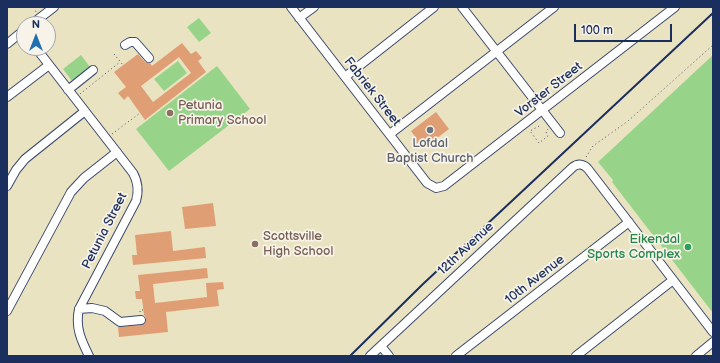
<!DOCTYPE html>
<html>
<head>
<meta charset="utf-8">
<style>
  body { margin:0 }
  #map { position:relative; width:720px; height:363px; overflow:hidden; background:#eae3c2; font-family:"Balsamiq Sans",sans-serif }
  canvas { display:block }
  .frame { position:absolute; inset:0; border:8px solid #1b2f5e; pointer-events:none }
  .north { position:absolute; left:16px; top:16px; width:40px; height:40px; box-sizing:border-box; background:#f7f3e8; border:1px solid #9fa5b1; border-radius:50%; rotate:0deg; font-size:11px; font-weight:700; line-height:16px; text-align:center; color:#1b2f5e }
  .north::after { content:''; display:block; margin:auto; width:14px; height:18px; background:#1f6fb2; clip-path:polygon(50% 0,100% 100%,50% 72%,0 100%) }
  .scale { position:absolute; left:574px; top:24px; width:98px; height:18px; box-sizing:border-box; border:2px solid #1b2f5e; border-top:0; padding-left:5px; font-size:12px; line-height:14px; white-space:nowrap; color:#1b2f5e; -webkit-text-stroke:3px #f7f3e8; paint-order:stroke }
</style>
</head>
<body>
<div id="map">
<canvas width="720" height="363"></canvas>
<div class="frame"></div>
<div class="north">N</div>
<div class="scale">100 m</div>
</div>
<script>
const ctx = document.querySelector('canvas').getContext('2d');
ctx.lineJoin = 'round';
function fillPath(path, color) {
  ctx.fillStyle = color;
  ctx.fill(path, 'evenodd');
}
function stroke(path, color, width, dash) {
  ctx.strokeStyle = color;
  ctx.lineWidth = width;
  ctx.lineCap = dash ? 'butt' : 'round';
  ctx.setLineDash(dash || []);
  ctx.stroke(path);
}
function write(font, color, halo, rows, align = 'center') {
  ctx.font = font + ' "Balsamiq Sans",sans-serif';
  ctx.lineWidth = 3.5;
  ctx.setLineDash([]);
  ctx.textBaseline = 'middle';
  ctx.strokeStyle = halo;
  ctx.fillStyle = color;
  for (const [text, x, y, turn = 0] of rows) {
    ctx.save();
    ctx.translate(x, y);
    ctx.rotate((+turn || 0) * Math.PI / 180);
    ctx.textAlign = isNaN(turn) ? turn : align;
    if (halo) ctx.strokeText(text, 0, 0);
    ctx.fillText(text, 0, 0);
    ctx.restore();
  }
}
const green = new Path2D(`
  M 199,18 L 211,33 L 199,42 L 187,27 Z
  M 81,55 L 90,67 L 89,70 L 74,82 L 72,81 L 63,69 Z
  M 713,55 L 713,313 L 612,182 L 613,180 L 598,162 Z
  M 178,61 L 187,73 L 164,91 L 154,79 Z
  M 217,66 L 250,109 L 169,171 L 136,129 Z`);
const building = new Path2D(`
  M 182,43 L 191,54 L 196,51 L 202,58 L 198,61 L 206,72 L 145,120 L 128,96 L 124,100 L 118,93 L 126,87 L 114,72 L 138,54 L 145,62 L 150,63 L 152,66 ZM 179,57 L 191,73 L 153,102 L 141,86 Z
  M 436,112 L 449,129 L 424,148 L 419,142 L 416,144 L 413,140 L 416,138 L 411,131 Z
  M 213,203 L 216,226 L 185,229 L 182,207 Z
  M 171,231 L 173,251 L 205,247 L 206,258 L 133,265 L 132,255 L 137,255 L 135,235 Z
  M 207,268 L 208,278 L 153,284 L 155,303 L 207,297 L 206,283 L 223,282 L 224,289 L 217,290 L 219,306 L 166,312 L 168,332 L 119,337 L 118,327 L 142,325 L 146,322 L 146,317 L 144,315 L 142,299 L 136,299 L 135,291 L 140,291 L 138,275 Z`);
const path = new Path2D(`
  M 34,7 L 36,12
  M 114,54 L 123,65
  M 80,94 L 120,62
  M 539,126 L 530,131 L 539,143 L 548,136 L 546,132 L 548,129
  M 112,134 L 140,113
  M 586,157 L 593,146 L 628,121 L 713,45
  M 140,312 L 140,310 L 143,310`);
const minor = new Path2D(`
  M 291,7 L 427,183 L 436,188 L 444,186 L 675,7
  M 462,7 L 560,133
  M 299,18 L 314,7
  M 32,24 L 54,7
  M 7,44 L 24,30
  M 125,45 L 130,42 L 135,42 L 149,58
  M 36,48 L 133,173 C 138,182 139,191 136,201 L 79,309 C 75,327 81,340 89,356
  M 345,77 L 434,7
  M 68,90 L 93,70
  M 7,97 L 49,65
  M 390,134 L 554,7
  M 7,186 L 16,170 L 25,159 L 85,111
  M 79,309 L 92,308 L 105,311 L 120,322 L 141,320
  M 7,311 L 71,192 L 84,178 L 117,152
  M 381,346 L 389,356
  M 370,356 L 573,167 C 578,163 584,164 588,169 L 713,332
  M 456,356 L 629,222
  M 576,356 L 673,280
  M 696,356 L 713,342`);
const rail = new Path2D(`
  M 350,356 L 423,284 L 713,13`);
const markers = [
  [170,113,4,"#8d6e63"],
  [430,130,4,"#6b7280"],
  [255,244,4,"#8d6e63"],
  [688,247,4,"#2e9e5b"]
];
const streetNames = [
  ["Vorster Street",549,90,-38],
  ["Fabriek Street",372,92,52],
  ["Petunia Street",105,231,-63],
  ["12th Avenue",466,249,-43],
  ["10th Avenue",535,280,-38]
];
const educationNames = [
  ["Petunia",178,106],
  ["Primary School",178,121],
  ["Scottsville",263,237],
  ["High School",263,252]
];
const worshipNames = [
  ["Lofdal",430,144],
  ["Baptist Church",430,159]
];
const leisureNames = [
  ["Eikendal",680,240],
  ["Sports Complex",680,255]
];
fillPath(green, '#97d489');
fillPath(building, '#e09e75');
stroke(minor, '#3a4a6d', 10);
stroke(path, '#3a4a6d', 1, [1, 3]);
stroke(minor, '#fff', 8);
stroke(rail, '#1b2f5e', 2);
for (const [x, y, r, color] of markers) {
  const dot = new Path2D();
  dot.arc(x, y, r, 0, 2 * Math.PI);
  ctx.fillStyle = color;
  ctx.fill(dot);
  stroke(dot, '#f7f3e8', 1.5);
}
write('13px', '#1b2f5e', '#f7f3e8', streetNames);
write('13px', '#785e54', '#f7f3e8', educationNames, 'left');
write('13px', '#5b616d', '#f7f3e8', worshipNames);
write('13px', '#27864d', '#f7f3e8', leisureNames, 'right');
</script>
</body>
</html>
